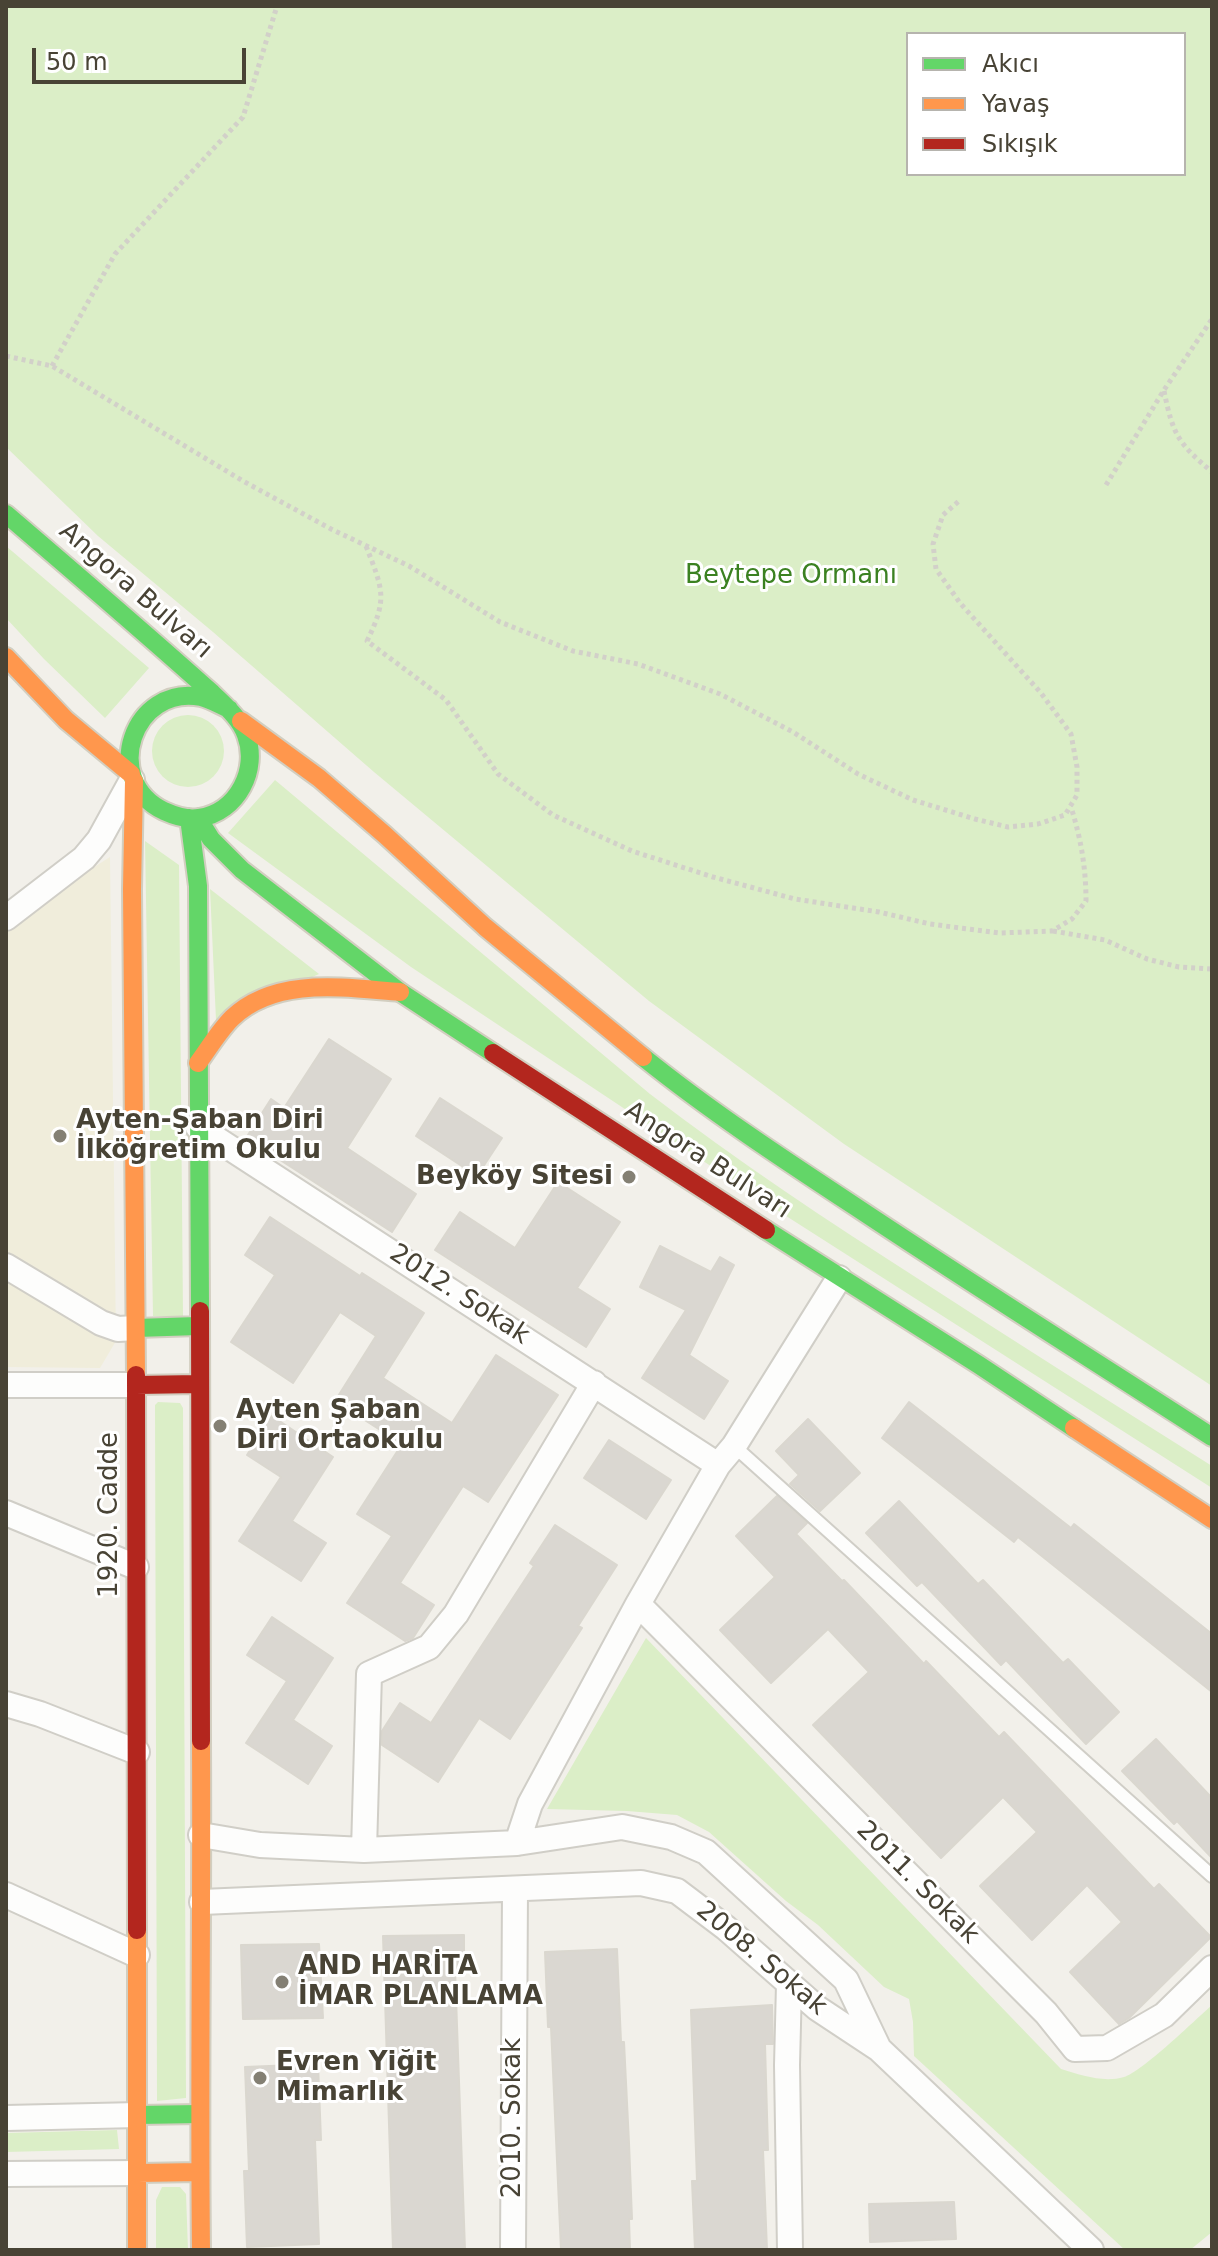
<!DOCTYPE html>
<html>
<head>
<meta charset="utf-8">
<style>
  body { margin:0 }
  #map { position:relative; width:1218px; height:2256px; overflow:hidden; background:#f2f0ea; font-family:"DejaVu Sans",sans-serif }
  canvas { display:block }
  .frame { position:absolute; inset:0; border:8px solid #484335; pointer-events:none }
  .legend { position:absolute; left:906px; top:32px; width:280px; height:144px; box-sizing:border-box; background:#fff; border:2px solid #b6b4ae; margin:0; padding:10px 14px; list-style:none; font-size:24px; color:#484335 }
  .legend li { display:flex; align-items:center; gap:16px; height:40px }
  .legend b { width:40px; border:2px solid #b6b4ae }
  .scale { position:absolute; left:32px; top:48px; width:214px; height:36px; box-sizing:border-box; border:4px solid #484335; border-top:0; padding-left:10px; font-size:24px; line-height:28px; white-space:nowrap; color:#484335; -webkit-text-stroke:6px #fff; paint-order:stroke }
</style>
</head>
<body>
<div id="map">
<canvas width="1218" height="2256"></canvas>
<div class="frame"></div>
<ul class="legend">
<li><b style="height:10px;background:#63d668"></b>Akıcı</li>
<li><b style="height:10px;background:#ff974d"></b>Yavaş</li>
<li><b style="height:10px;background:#b3261e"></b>Sıkışık</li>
</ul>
<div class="scale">50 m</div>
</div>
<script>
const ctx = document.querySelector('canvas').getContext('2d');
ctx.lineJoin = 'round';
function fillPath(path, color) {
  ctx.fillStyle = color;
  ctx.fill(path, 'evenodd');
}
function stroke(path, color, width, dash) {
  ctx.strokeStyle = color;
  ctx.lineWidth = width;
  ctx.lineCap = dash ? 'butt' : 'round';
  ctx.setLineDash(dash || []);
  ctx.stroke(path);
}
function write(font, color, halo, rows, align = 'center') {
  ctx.font = font + ' "DejaVu Sans",sans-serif';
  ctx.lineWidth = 6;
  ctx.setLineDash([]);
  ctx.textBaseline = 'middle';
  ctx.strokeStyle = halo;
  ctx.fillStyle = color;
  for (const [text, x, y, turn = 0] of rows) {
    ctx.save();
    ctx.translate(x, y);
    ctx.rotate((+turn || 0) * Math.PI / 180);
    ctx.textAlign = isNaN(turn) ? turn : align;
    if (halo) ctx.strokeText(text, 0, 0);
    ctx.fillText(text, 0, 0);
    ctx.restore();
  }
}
const education = new Path2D(`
  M 110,857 L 116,1341 L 100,1368 L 6,1367 L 6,931 L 39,902 Z`);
const green = new Path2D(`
  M 6,6 L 1212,6 L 1212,1386 L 844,1144 L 649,1001 L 374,772 L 213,632 L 98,536 L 6,447 ZM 1184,34 L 1184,174 L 908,174 L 908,34 Z
  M 6,546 L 149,668 L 105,718 L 44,659 L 6,618 Z
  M152 751a36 36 0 1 1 72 0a36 36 0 1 1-72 0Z
  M 275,780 L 650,1094 C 737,1161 828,1221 920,1280 C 1017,1343 1114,1404 1212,1466 L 1212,1488 L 783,1214 L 411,967 L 228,833 Z
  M 145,841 L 179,865 L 183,1316 L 153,1316 Z
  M 210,889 L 319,974 L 216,1020 Z
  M 158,1402 L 180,1403 L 183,1408 L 186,2092 L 186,2098 L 157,2101 L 155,1405 Z
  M 646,1638 L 1061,2069 C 1081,2075 1103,2083 1124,2077 C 1142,2072 1195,2020 1212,2005 L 1212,2232 L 1190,2250 L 1125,2250 L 914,2056 L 913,2022 L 909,1999 L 884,1987 L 818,1925 L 786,1901 L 709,1832 L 677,1815 L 627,1811 L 547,1809 Z
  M 117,2130 L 119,2149 L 6,2152 L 6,2133 Z
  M 162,2187 L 180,2187 L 186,2194 L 188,2250 L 156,2250 L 156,2200 Z`);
const building = new Path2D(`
  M 329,1039 L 391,1079 L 347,1148 L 416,1194 L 392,1232 L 246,1138 L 271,1099 L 284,1108 Z
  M 440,1098 L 502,1138 L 477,1176 L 416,1136 Z
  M 558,1182 L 620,1222 L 577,1288 L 610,1309 L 586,1347 L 435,1250 L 460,1212 L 515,1248 Z
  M 270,1217 L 360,1276 L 362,1273 L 424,1313 L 383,1378 L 452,1423 L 496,1355 L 558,1395 L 488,1502 L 463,1486 L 400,1583 L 434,1605 L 413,1638 L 405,1641 L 347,1603 L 392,1536 L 357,1514 L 402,1444 L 335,1401 L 376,1336 L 340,1312 L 293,1383 L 231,1342 L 275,1275 L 245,1255 Z
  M 660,1246 L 711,1272 L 720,1257 L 734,1265 L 689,1355 L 728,1381 L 704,1419 L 642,1378 L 686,1310 L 640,1287 Z
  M 909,1402 L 1071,1528 L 1074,1524 L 1212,1634 L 1212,1692 L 1018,1537 L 1014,1542 L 882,1438 Z
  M 272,1416 L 333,1457 L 292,1521 L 326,1543 L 301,1581 L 239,1541 L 281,1477 L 247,1455 Z
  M 808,1419 L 860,1473 L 820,1511 L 790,1484 L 799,1475 L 776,1451 Z
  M 609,1440 L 671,1480 L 646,1519 L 584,1478 Z
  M 777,1496 L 807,1523 L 796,1534 L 842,1581 L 844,1580 L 924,1664 L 926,1661 L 999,1737 L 1004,1732 L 1154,1889 L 1159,1884 L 1211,1937 L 1129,2018 L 1119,2024 L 1070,1972 L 1122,1922 L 1087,1885 L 1032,1940 L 980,1886 L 1037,1832 L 1003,1797 L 941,1858 L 813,1725 L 869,1672 L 828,1629 L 771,1683 L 720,1630 L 775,1577 L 736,1536 Z
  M 899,1501 L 978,1584 L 983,1580 L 1063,1663 L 1068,1659 L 1119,1712 L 1086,1744 L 1006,1660 L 1001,1665 L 922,1582 L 917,1586 L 866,1533 Z
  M 555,1525 L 617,1565 L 578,1626 L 582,1628 L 510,1739 L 479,1718 L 438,1782 L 382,1745 L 382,1731 L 400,1703 L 431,1723 L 534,1566 L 530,1563 Z
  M 272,1617 L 333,1658 L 293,1720 L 332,1746 L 308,1784 L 246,1743 L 287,1681 L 247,1655 Z
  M 1156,1739 L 1212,1798 L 1212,1858 L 1177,1821 L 1174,1824 L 1122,1771 Z
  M 464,1935 L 464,1969 L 455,1969 L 465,2250 L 393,2250 L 383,1936 Z
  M 319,1944 L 323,2018 L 243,2019 L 241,1945 Z
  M 617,1949 L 621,2042 L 624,2042 L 629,2143 L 632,2219 L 629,2219 L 630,2250 L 561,2250 L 551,2027 L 548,2027 L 545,1952 Z
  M 772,2005 L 773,2044 L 765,2044 L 768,2150 L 763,2150 L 767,2250 L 695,2250 L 692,2181 L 697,2181 L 691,2010 Z
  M 318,2064 L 321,2140 L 315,2140 L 319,2244 L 247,2247 L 244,2171 L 249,2171 L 245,2067 Z
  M 954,2202 L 956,2239 L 870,2242 L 869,2204 Z`);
const path = new Path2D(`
  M 6,356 L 52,366 L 243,481 L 331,529 L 409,566 L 500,622 L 573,651 L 638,664 L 720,694 L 793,732 L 858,774 L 913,800 L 975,819 L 1008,827 L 1038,824 L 1065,815 L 1077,795 L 1077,767 L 1071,734 L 1041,693 L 960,603 L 936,569 L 933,544 L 943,515 L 960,500
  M 52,366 L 115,254 L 243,117 L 277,6
  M 1164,391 C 1173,435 1178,443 1212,472
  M 1106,485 L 1164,390 L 1212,319
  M 366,546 C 383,590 388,598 367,641 L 446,700 L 498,774 L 553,815 L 632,851 L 713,877 L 795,899 L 879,912 L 930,924 L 999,933 L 1052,931 L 1072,919 L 1086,901 C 1086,868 1081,839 1071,807
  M 1053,931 L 1105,940 L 1147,959 L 1179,967 L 1212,969`);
const lane = new Path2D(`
  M 734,1446 L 1212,1876`);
const street = new Path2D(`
  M 6,918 L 84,858 L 99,840 L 132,780
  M 198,1127 L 718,1465
  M 6,1266 L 101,1323 L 118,1329 L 136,1328
  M 6,1385 L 136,1385
  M 6,1513 L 136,1567
  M 638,1604 L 1046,2013 L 1075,2049 L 1107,2048 L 1164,2015 L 1212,1968
  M 6,1704 L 40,1714 L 137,1752
  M 201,1835 L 260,1845 L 364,1850 L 517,1843 L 622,1827 L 671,1837 L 706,1852 L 846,1980 L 878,2047
  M 517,1843 L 530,1804 L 638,1604 L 718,1465 L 734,1446 L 839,1278
  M 364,1850 L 369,1674 L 429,1647 L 456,1614 L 594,1383
  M 6,1895 L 137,1955
  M 202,1902 L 641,1883 L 677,1891 L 726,1928 L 817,2008 L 879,2049 L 1091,2250
  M 789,1984 L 787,2065 L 790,2250
  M 6,2118 L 138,2115
  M 6,2174 L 138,2173
  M 513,2250 L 515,1890`);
const fast = new Path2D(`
  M 6,514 C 75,573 144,632 212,693 C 224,705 240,718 246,735 C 259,769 238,812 199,818 C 187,820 175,816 164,811 C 100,780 133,684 201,697 C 210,699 220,705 229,709
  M 189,818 L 198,886 L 200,1311
  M 198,818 L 211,839 L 242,870 L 400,992 L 493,1053
  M 643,1057 C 710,1111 783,1159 856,1207 C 973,1285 1093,1360 1212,1437
  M 766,1230 L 979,1365 L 1074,1428
  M 136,1328 L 198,1326
  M 138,2115 L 199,2114`);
const slow = new Path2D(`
  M 6,657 L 66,720 L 131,774
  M 241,721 L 319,778 L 385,835 L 485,927 L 643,1057
  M 134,781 L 132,889 L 136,1375
  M 198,1063 C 209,1048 219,1031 232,1018 C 276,976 345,988 400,992
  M 1074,1428 L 1212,1519
  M 137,1930 L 137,2250
  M 138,2173 L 199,2172
  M 201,2250 C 199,2080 202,1911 201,1741`);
const jam = new Path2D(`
  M 493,1053 L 766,1230
  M 200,1311 L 201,1741
  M 136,1375 L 137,1930
  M 136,1385 L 198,1384`);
const markers = [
  [60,1136,8,"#848074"],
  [629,1177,8,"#848074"],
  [220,1426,8,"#848074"],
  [282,1982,8,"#848074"],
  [260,2078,8,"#848074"]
];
const parkNames = [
  ["Beytepe Ormanı",791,576]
];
const streetNames = [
  ["Angora Bulvarı",135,591,41],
  ["Angora Bulvarı",707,1161,33],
  ["2012. Sokak",459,1295,33],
  ["1920. Cadde",110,1515,-90],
  ["2011. Sokak",917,1883,45],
  ["2008. Sokak",761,1959,40],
  ["2010. Sokak",513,2118,-90]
];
const poiNames = [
  ["Ayten-Şaban Diri",76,1121],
  ["İlköğretim Okulu",76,1151],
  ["Beyköy Sitesi",613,1177,"right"],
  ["Ayten Şaban",236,1411],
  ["Diri Ortaokulu",236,1441],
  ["AND HARİTA",298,1967],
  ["İMAR PLANLAMA",298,1997],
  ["Evren Yiğit",276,2063],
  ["Mimarlık",276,2093]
];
fillPath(education, '#f0eddb');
fillPath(green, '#dbeec7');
fillPath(building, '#dad7d1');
stroke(building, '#dad7cf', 2);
stroke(lane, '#d0cec7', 16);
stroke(street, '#d0cec7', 28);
stroke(fast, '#d2cec0', 22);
stroke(slow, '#d2cec0', 22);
stroke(jam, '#d2cec0', 22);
stroke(path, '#d2d0c9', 5, [4, 4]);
stroke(lane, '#fdfdfc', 12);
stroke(street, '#fdfdfc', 24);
stroke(fast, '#63d668', 18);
stroke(slow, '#ff974d', 18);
stroke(jam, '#b3261e', 18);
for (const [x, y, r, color] of markers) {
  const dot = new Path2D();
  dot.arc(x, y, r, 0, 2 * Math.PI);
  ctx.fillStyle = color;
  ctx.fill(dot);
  stroke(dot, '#fff', 3);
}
write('26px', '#3b8121', '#fff', parkNames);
write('26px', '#484335', '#fff', streetNames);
write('bold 26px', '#484335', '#fff', poiNames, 'left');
</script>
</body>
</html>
